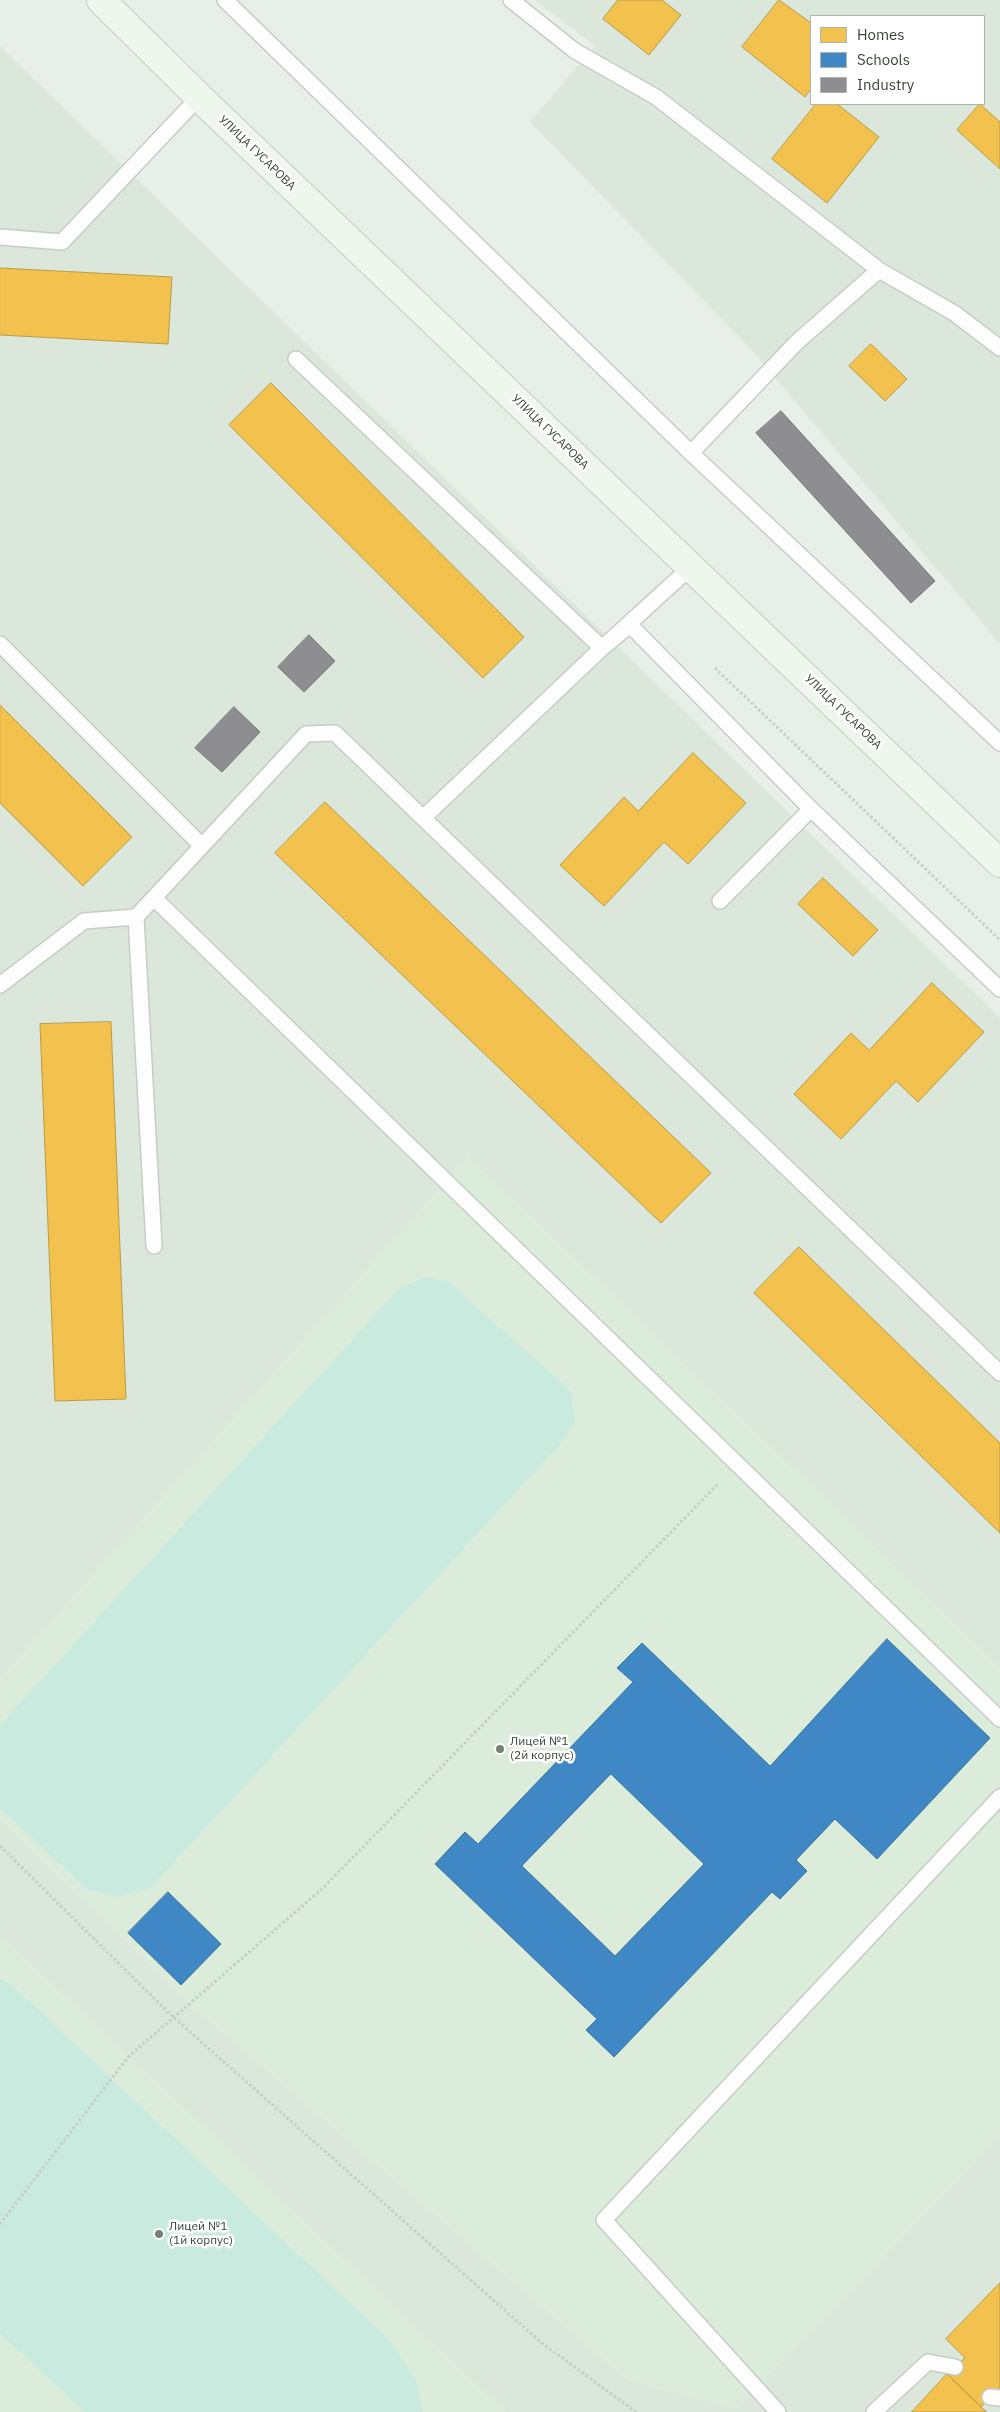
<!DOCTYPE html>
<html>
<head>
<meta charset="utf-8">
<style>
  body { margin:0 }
  #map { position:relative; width:1000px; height:2412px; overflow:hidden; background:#e8efe8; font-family:"IBM Plex Sans",sans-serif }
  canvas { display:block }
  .legend { position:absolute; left:810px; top:15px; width:175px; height:90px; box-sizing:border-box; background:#fff; border:1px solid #afb4ae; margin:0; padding:6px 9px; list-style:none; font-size:15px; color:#374435 }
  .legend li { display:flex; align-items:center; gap:10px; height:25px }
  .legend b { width:25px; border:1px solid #afb4ae }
</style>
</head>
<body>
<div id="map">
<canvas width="1000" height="2412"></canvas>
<ul class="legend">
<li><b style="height:14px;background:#f2c14e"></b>Homes</li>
<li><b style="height:14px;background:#3f88c5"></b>Schools</li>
<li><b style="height:14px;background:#8d8d92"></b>Industry</li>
</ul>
</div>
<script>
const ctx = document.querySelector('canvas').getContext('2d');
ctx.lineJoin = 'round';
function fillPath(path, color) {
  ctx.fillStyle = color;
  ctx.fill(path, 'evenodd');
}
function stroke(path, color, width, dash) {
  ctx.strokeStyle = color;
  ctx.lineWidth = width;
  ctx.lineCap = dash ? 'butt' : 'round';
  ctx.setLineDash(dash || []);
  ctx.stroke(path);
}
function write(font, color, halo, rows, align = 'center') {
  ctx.font = font + ' "IBM Plex Sans",sans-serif';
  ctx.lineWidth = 5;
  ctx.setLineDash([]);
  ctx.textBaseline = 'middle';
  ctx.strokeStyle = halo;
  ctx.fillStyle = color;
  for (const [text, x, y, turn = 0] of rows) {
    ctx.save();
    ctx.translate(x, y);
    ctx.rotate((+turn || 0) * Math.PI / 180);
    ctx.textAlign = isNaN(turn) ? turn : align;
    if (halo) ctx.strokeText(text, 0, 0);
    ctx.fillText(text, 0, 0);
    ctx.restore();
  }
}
const residential = new Path2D(`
  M 535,0 L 1000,0 L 1000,644 L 751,349 L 530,122 L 595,46 ZM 811,16 L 984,16 L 984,104 L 811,104 Z
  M 0,46 L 1000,1018 L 1000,2412 L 0,2412 Z`);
const education = new Path2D(`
  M 468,1156 L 1000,1667 L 1000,2137 L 736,2410 L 628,2381 L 188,2003 L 0,1820 L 0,1678 Z
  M 0,1935 L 129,2056 L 506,2412 L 0,2412 Z`);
const green = new Path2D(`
  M 424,1277 L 448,1282 L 571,1391 L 575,1422 L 561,1443 L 150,1888 L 118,1897 L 87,1889 L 0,1808 L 0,1725 L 399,1289 Z
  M 0,1979 L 15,1988 L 391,2342 L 416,2380 L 422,2412 L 85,2412 L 0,2333 Z`);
const homes = new Path2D(`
  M 618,0 L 662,0 L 681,15 L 649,55 L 603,19 Z
  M 779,0 L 811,23 L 811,89 L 805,97 L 742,47 Z
  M 816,104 L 837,104 L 879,137 L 827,203 L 772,159 Z
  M 980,104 L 1000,122 L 1000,169 L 957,130 Z
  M 0,268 L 172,277 L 168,344 L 0,335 Z
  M 871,344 L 907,379 L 885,401 L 849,366 Z
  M 271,383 L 524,637 L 483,678 L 229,425 Z
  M 0,705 L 132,837 L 83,886 L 0,803 Z
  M 693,753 L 746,803 L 688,864 L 664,842 L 604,906 L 560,865 L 624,797 L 638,811 Z
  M 325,802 L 711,1173 L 661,1223 L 275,853 Z
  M 823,878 L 878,930 L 853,956 L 798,904 Z
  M 932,983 L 984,1032 L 918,1102 L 896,1081 L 841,1139 L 794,1094 L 851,1033 L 869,1050 Z
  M 111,1022 L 126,1399 L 55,1401 L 40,1024 Z
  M 799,1247 L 1000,1443 L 1000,1533 L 754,1293 Z
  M 1000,2283 L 1000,2387 L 981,2407 L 947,2374 L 965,2358 L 946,2339 Z
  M 947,2374 L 981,2407 L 987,2412 L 912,2412 Z`);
const schools = new Path2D(`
  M 887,1639 L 990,1738 L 877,1859 L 835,1819 L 796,1860 L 807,1871 L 780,1899 L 772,1892 L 614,2057 L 586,2030 L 597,2019 L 435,1864 L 465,1832 L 478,1844 L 633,1682 L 617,1668 L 642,1643 L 770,1766 ZM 611,1774 L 704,1864 L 615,1956 L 522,1866 Z
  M 168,1892 L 221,1944 L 181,1985 L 128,1933 Z`);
const industry = new Path2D(`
  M 781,411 L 935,581 L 911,603 L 756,433 Z
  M 309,635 L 335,661 L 304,692 L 278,667 Z
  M 234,707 L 260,732 L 222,772 L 195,748 Z`);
const path = new Path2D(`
  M 715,668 L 1000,940
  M 0,1846 L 173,2017 L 543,2344 L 636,2412
  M 0,2224 L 129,2056 L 321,1890 L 719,1483`);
const lane = new Path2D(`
  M 225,0 L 691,453 L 1000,743
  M 511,0 L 575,51 L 656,97 L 879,270 L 954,313 L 1000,348
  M 0,237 L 62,242 L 199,97
  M 296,359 L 602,648 L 630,625 L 811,809 L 1000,989
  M 691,453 L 797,342 L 879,270
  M 0,644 L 202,846
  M 423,818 L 1000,1373
  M 154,898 L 1000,1719
  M 720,901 L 811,809
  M 136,917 L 154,1246
  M 0,985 L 84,921 L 136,917 L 306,734 L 335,733 L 423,818 L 602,648 L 691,567
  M 990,2397 L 1000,2398
  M 778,2412 L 604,2220 L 1000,1797
  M 874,2412 L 928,2362 L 955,2367`);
const secondary = new Path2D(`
  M 101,0 L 199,97 L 1000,863`);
const markers = [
  [500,1749,5,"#758074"],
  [159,2234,5,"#758074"]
];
const streetNames = [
  ["УЛИЦА ГУСАРОВА",257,153,44],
  ["УЛИЦА ГУСАРОВА",550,432,44],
  ["УЛИЦА ГУСАРОВА",843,712,44]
];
const poiNames = [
  ["Лицей №1",510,1742],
  ["(2й корпус)",510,1756],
  ["Лицей №1",169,2227],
  ["(1й корпус)",169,2241]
];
fillPath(residential, '#dae7da');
fillPath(education, '#dbecdb');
fillPath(green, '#c9eadf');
fillPath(homes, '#f2c14e');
stroke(homes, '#ba9c46', 1);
fillPath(schools, '#3f88c5');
stroke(schools, '#3d749a', 1);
fillPath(industry, '#8d8d92');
stroke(industry, '#737776', 1);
stroke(lane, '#c6cdc5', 18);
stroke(secondary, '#c1cfc2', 30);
stroke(path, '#c7cdc7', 3, [2.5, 2.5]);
stroke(lane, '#fcfdfc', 15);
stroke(secondary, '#eef6ee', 28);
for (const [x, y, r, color] of markers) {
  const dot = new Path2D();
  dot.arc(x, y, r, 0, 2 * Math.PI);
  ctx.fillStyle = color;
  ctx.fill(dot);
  stroke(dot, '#fff', 2);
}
write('12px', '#374435', '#fff', streetNames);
write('12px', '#374435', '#fff', poiNames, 'left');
</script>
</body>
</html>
